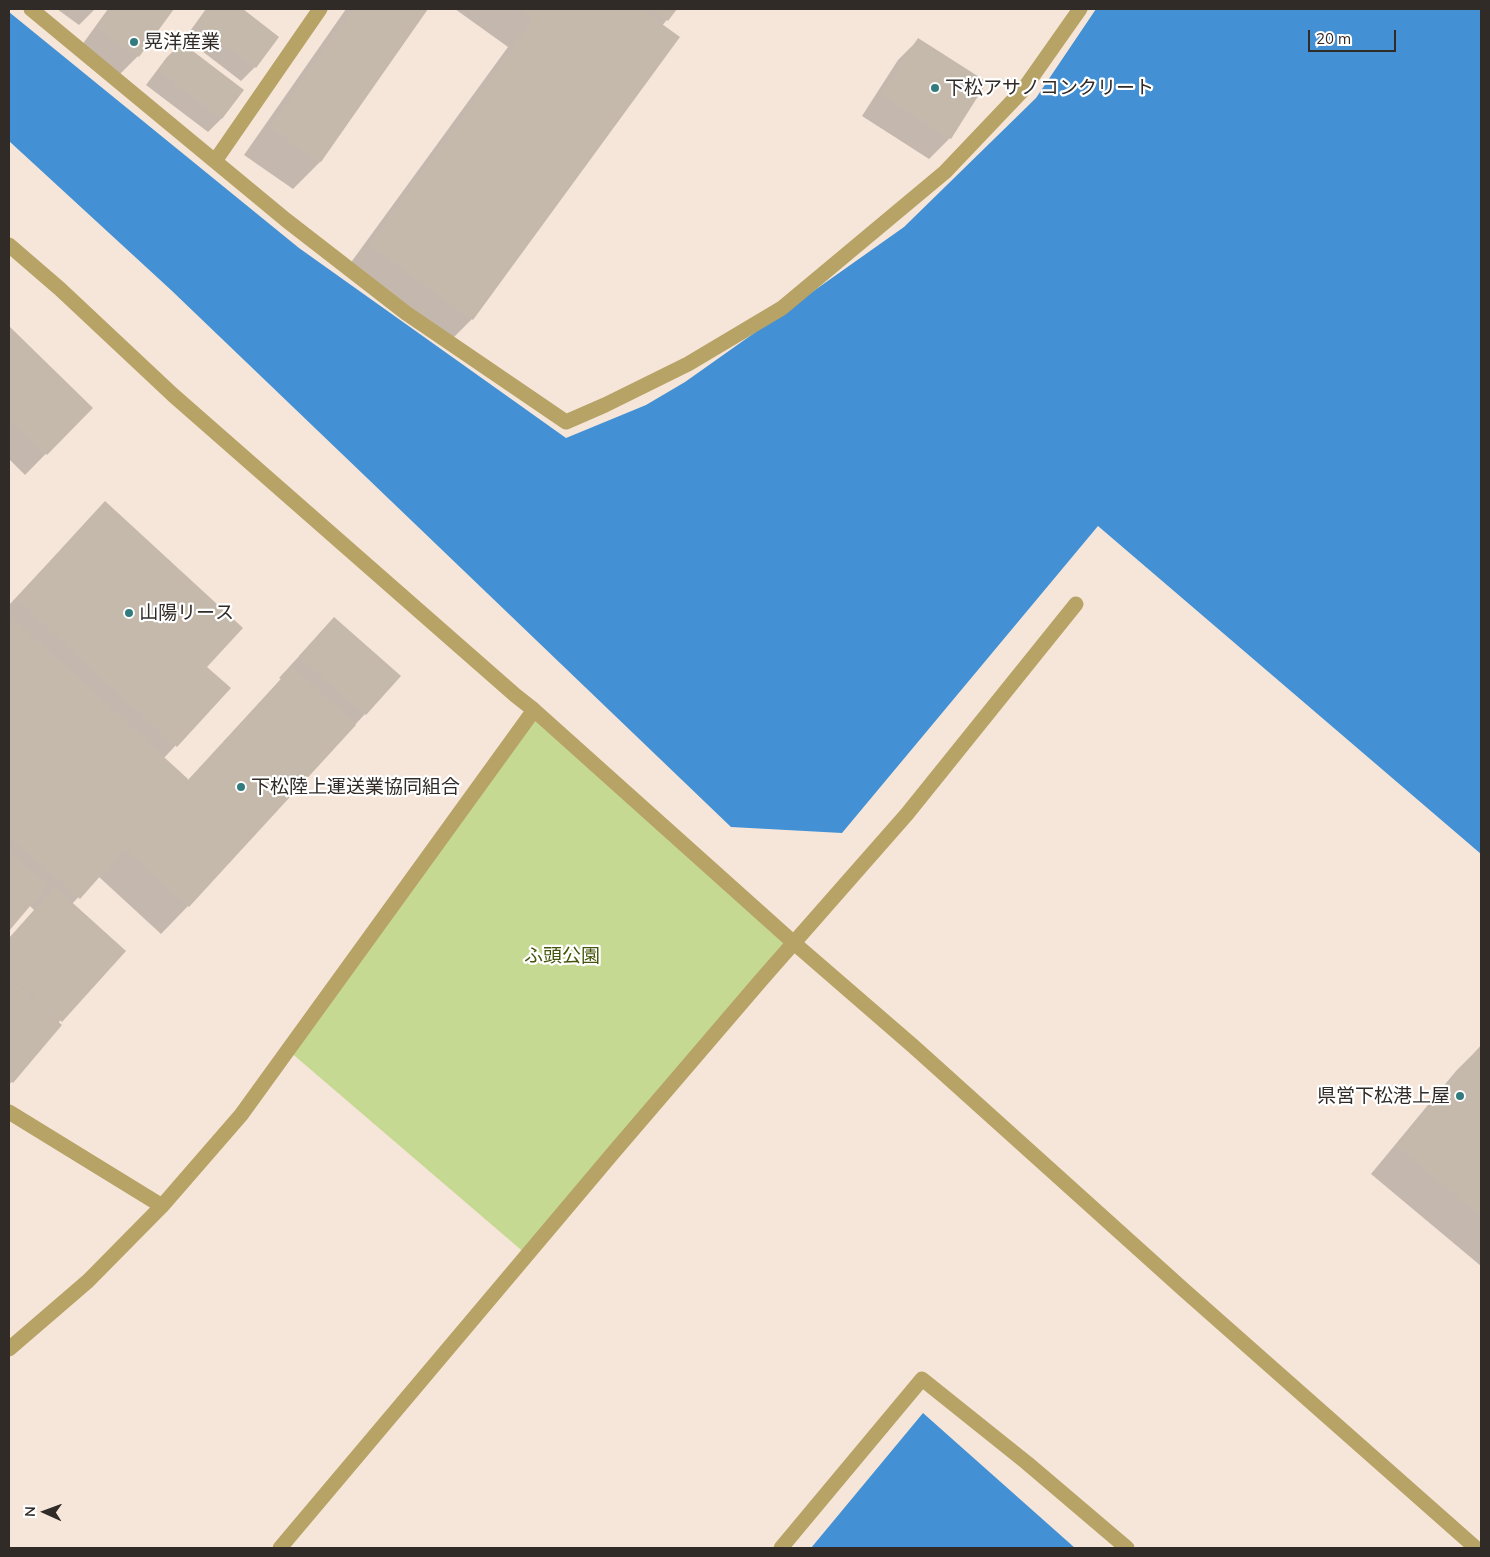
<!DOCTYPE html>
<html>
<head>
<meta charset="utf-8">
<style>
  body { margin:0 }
  #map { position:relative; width:1490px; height:1557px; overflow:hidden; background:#f6e6da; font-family:Mulish,sans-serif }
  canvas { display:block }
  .frame { position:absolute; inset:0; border:10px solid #312b27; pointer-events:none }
  .north { position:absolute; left:20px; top:1487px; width:50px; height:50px; -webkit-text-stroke:4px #fff; paint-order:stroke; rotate:272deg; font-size:14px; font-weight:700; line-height:20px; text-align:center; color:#312b27 }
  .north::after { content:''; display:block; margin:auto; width:18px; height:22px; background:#312b27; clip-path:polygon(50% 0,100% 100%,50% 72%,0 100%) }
  .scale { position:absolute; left:1308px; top:30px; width:88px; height:22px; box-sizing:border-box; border:2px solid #312b27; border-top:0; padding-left:6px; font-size:15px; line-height:18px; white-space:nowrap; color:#312b27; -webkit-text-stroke:4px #fff; paint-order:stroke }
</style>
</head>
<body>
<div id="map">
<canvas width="1490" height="1557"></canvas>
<div class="frame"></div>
<div class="north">N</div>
<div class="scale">20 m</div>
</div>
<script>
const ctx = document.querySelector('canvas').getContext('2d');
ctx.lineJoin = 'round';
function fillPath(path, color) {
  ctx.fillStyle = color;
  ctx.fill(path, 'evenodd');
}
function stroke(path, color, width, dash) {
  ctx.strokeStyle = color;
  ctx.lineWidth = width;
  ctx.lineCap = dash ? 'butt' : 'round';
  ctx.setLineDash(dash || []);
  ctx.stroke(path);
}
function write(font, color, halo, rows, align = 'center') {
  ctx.font = font + ' Mulish,"Noto Sans JP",sans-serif';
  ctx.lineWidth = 4.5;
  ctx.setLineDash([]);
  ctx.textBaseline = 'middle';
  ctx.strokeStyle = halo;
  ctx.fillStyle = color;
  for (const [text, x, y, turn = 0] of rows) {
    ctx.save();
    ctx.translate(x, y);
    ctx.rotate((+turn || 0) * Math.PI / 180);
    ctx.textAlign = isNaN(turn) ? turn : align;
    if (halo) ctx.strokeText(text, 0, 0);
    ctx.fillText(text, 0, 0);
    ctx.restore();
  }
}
const green = new Path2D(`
  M 534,710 L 794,937 L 527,1255 L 289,1051 Z`);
const water = new Path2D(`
  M 1096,9 L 1481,9 L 1481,854 L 1098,526 L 842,833 L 731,827 L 171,290 L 9,141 L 9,12 L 299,248 L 566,438 L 646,405 L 685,382 L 904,227 L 1036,98 Z
  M 923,1413 L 1075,1548 L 811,1548 Z`);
const shadow = new Path2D(`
  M 57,9 L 95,9 L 79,25 Z
  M 108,9 L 172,9 L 138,56 L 117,77 L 79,49 Z
  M 206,9 L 241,9 L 278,37 L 255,67 L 241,81 L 185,38 Z
  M 346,9 L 427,9 L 321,161 L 293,189 L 244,155 Z
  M 455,9 L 675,9 L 662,26 L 472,319 L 445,346 L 344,272 L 508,47 Z
  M 919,39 L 950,138 L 929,159 L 862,116 L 898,60 Z
  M 181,44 L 222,118 L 208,132 L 146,85 L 167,57 Z
  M 9,328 L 91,408 L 25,475 L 9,459 Z
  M 105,503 L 205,667 L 229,688 L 164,758 L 188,780 L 281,679 L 279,678 L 334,618 L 365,714 L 188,906 L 161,934 L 98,876 L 72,904 L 124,951 L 58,1023 L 60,1025 L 9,1085 L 9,938 L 34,910 L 29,905 L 9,929 L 9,605 Z
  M 1481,1046 L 1481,1266 L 1371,1174 L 1456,1071 Z`);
const building = new Path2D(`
  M 112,9 L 174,9 L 139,57 L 99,28 Z
  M 209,9 L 243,9 L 279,37 L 256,68 L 197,24 Z
  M 353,9 L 428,9 L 321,162 L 270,127 Z
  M 520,9 L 641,9 L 680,37 L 473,320 L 370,244 L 534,19 Z
  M 651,9 L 677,9 L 668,21 Z
  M 918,38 L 987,82 L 951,139 L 882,94 Z
  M 181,42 L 244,90 L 222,119 L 159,71 Z
  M 9,326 L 93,408 L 47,455 L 9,418 Z
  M 105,501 L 243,628 L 207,667 L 231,688 L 177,747 L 16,598 Z
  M 334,617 L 401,676 L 366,715 L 299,656 Z
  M 14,620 L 188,779 L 128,846 L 292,667 L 356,725 L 189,907 L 125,848 L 80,899 L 9,835 L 9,625 Z
  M 9,853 L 47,886 L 9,931 Z
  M 55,887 L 126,951 L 62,1022 L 9,974 L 9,939 Z
  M 9,979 L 62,1025 L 13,1083 L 9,1080 Z
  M 1481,1045 L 1481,1216 L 1398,1146 Z`);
const minor = new Path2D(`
  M 31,9 L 286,220 L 406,313 L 566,422 L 605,405 L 688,364 L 782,308 L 945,172 L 1023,90 L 1080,9
  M 215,161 L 320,9
  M 9,245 L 60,289 L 173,395 L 515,695 L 534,710 L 794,943 L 913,1046 L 1184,1290 L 1476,1548
  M 9,1112 L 162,1206
  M 9,1349 L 88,1281 L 162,1206 L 241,1115 L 534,710
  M 280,1548 L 613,1153 L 762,979 L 907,814 L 1076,604
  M 781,1548 L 922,1379 L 1027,1463 L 1127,1548`);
const markers = [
  [134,42,5,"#327b7e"],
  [935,88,5,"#327b7e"],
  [129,613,5,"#327b7e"],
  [241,787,5,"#327b7e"],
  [1460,1096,5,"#327b7e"]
];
const poiNames = [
  ["晃洋産業",144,42],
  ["下松アサノコンクリート",945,88],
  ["山陽リース",139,613],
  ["下松陸上運送業協同組合",251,787],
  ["県営下松港上屋",1450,1096,"right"]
];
const parkNames = [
  ["ふ頭公園",562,956]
];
fillPath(green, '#c6d992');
fillPath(water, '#4391d4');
fillPath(shadow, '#0003');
fillPath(building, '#c4b9aa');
stroke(minor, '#b6a365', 15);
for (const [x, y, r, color] of markers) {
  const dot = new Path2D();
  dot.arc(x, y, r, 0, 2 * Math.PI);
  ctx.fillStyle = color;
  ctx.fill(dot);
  stroke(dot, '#fff', 2);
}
write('19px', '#312b27', '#fff', poiNames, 'left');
write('19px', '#46540b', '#fff', parkNames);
</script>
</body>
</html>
